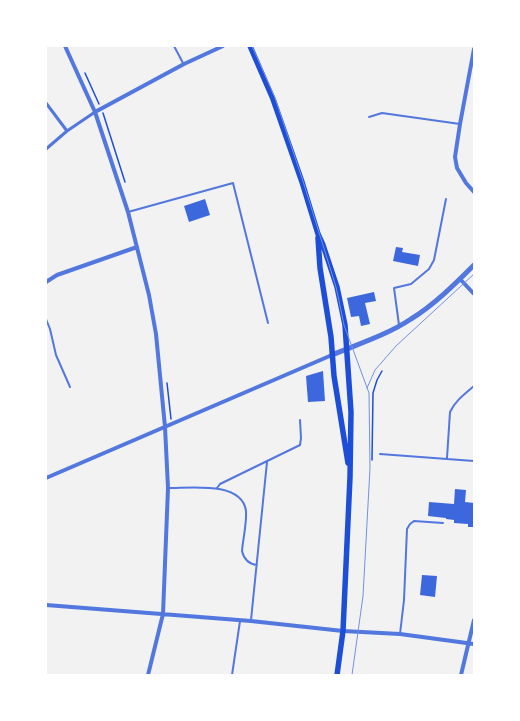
<!DOCTYPE html>
<html>
<head>
<meta charset="utf-8">
<style>
  body { margin:0 }
  #map { position:relative; width:520px; height:721px; overflow:hidden; background:#f2f2f2; font-family:Signika,sans-serif }
  canvas { display:block }
  .frame { position:absolute; inset:0; border:47px solid #fff; pointer-events:none }
</style>
</head>
<body>
<div id="map">
<canvas width="520" height="721"></canvas>
<div class="frame"></div>
</div>
<script>
const ctx = document.querySelector('canvas').getContext('2d');
ctx.lineJoin = 'round';
function fillPath(path, color) {
  ctx.fillStyle = color;
  ctx.fill(path, 'evenodd');
}
function stroke(path, color, width, dash) {
  ctx.strokeStyle = color;
  ctx.lineWidth = width;
  ctx.lineCap = dash ? 'butt' : 'round';
  ctx.setLineDash(dash || []);
  ctx.stroke(path);
}
const building = new Path2D(`
  M 205,199 L 210,215 L 189,222 L 184,206 Z
  M 396,247 L 403,248 L 402,252 L 420,255 L 418,266 L 393,261 Z
  M 374,292 L 376,301 L 365,303 L 370,324 L 361,326 L 359,316 L 351,317 L 347,298 Z
  M 323,371 L 325,401 L 308,402 L 306,376 Z
  M 455,489 L 466,490 L 465,502 L 474,503 L 474,527 L 468,527 L 468,524 L 454,523 L 454,520 L 446,519 L 446,518 L 428,516 L 429,502 L 454,504 Z
  M 422,575 L 437,576 L 435,597 L 420,595 Z`);
const path = new Path2D(`
  M 85,73 L 99,104
  M 103,113 L 125,182
  M 167,383 L 171,419
  M 372,460 L 373,393 L 377,380 L 382,371`);
const service = new Path2D(`
  M 174,46 L 183,63
  M 369,117 L 382,113 L 460,124
  M 128,212 L 233,183 L 268,323
  M 46,319 L 50,329 L 56,355 L 70,387
  M 399,325 L 394,288 L 411,284 L 429,269 L 434,260 L 446,199
  M 380,454 L 474,461
  M 447,458 L 450,412 C 455,401 465,394 474,386
  M 169,488 C 190,488 242,481 246,511 C 247,522 243,539 242,551 C 244,560 249,564 257,565
  M 217,488 L 220,484 L 300,445 L 301,438 L 300,420
  M 251,620 L 267,462
  M 400,634 L 404,600 L 407,529 L 410,524 L 414,521 L 443,523
  M 232,675 L 240,621`);
const pedestrian = new Path2D(`
  M 46,103 L 67,131
  M 46,149 L 67,131 L 95,112`);
const minor = new Path2D(`
  M 65,46 L 95,112 L 128,212 L 149,295 L 156,334 L 165,427 L 168,488 L 163,614 L 148,675
  M 474,49 L 460,124 L 455,157 L 457,168 L 466,183 L 474,192
  M 95,112 L 184,64 L 223,46
  M 460,279 L 474,294
  M 46,282 L 57,275 L 137,247
  M 46,478 L 332,355
  M 46,605 L 251,621 L 343,631 L 400,634 L 474,644
  M 461,675 L 474,620`);
const tertiary = new Path2D(`
  M 332,355 C 358,344 387,335 411,319 C 434,305 455,284 474,265`);
const secondary = new Path2D(`
  M 250,46 L 273,99 L 302,182 L 318,234 L 323,245 L 337,287 L 345,325 L 351,412 L 350,477 L 343,631 L 337,675
  M 318,238 L 320,268 L 331,337 L 334,376 L 348,463`);
const tram = new Path2D(`
  M 252,46 L 275,98 L 303,181 L 336,287 L 344,325 L 369,393 L 370,468 L 363,596 L 352,675
  M 367,388 L 375,370 L 396,346 L 474,274`);
fillPath(building, '#3d67dc');
stroke(path, '#1d4ed8', 1.5);
stroke(service, '#5277de', 2);
stroke(pedestrian, '#5277de', 3);
stroke(minor, '#5277de', 4);
stroke(tertiary, '#5277de', 5);
stroke(secondary, '#1d4ed8', 5.5);
stroke(tram, '#7290e2', 1);
</script>
</body>
</html>
